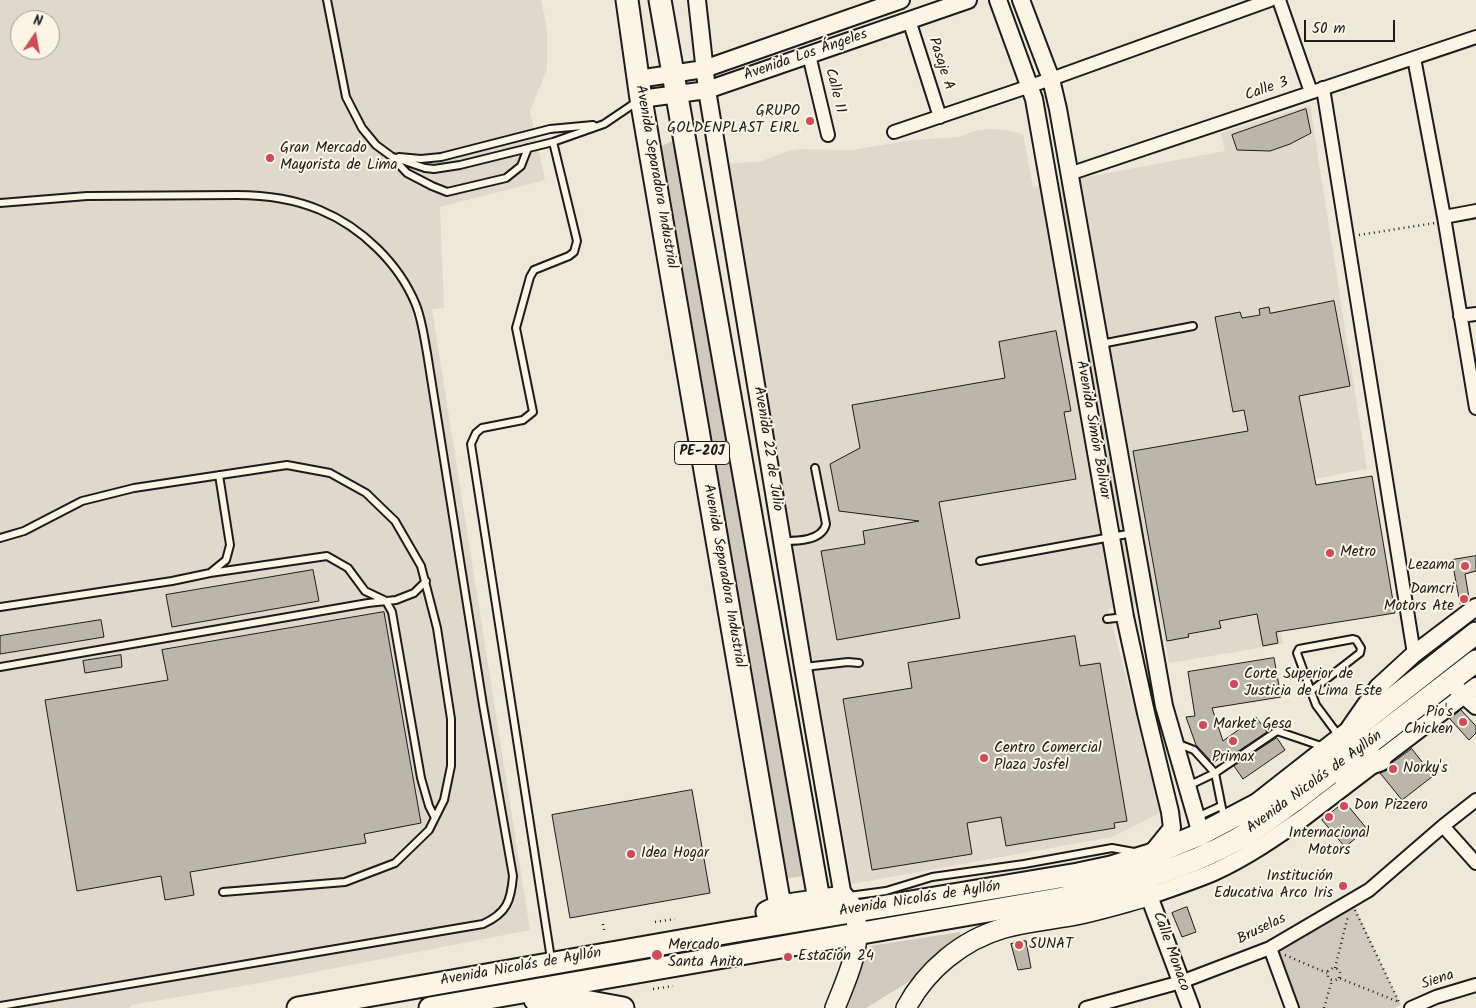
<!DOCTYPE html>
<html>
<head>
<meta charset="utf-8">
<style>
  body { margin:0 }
  #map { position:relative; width:1476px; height:1008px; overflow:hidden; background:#eee8d9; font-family:Kalam,sans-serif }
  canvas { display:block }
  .north { position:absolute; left:10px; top:10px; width:50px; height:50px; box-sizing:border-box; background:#fcf5e5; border:1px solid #a29e95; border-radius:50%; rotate:12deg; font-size:14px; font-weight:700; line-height:20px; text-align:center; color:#1c1c1c }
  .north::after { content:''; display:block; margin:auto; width:18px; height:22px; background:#d1495b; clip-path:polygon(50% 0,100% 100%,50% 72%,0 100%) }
  .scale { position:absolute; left:1304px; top:20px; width:91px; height:22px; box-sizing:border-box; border:2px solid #1c1c1c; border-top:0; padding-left:6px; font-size:15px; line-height:18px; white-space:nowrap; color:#1c1c1c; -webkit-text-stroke:4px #fcf5e5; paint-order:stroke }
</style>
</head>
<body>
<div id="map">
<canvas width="1476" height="1008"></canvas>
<div class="north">N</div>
<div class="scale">50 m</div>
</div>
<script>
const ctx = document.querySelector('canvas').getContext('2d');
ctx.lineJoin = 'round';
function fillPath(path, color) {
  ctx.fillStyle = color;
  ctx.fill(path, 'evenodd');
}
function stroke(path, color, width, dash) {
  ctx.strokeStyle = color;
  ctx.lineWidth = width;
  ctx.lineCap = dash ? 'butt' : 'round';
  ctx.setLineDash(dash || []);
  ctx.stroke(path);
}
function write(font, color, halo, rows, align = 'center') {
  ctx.font = font + ' Kalam,sans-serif';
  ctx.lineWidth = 4;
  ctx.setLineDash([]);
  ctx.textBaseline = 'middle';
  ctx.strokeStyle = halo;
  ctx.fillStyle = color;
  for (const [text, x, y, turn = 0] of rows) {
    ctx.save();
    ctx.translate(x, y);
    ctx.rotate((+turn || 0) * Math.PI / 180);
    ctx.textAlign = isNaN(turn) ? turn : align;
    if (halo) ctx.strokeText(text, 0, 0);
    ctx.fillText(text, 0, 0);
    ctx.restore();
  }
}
const built = new Path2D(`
  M 0,0 L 541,0 L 547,30 L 547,69 L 530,111 L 545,180 L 440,207 L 444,308 L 432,309 L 530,930 L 248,985 L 132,1005 L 129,1008 L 0,1008 ZM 20,20 L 50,20 L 50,50 L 20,50 Z
  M 1310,105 L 1367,469 L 1257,490 L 1283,644 L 1169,663 L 1157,600 L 1108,609 L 1162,812 L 1112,837 L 852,884 L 812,658 L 729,164 L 762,161 L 788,151 L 800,149 L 852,150 L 912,140 L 959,137 L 974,131 L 989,129 L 1005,130 L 1023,134 L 1033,187 L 1225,151 L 1221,133 Z`);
const green = new Path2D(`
  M 673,141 L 803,876 L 787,878 L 657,148 Z
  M 1354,906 L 1401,1005 L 1395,1008 L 1300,1008 L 1276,953 Z
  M 960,932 L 961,940 L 918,976 L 866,1008 L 842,1008 L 870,946 Z`);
const building = new Path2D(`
  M 1306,109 L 1311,133 L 1290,144 L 1270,151 L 1237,150 L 1232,135 Z
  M 1334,301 L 1350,386 L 1299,396 L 1316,485 L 1372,476 L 1395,613 L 1276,632 L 1278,643 L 1263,646 L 1257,614 L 1219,621 L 1221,628 L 1188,634 L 1189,637 L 1167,641 L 1133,451 L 1248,431 L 1244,410 L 1233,412 L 1215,317 L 1240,312 L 1242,318 L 1260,315 L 1259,309 L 1269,307 L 1270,313 Z
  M 1056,331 L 1071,411 L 1064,412 L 1076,479 L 939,502 L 960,618 L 837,640 L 821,551 L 865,544 L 863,531 L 919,521 L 839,511 L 830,464 L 860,448 L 852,405 L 1005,378 L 999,342 Z
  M 1476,556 L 1476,571 L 1465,574 L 1469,598 L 1460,604 L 1452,560 Z
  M 313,570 L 319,601 L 172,627 L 166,595 Z
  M 384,612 L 421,823 L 364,834 L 366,843 L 190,872 L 194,895 L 165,900 L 161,876 L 77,891 L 45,700 L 168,680 L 162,650 Z
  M 101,620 L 104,637 L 0,654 L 0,636 Z
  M 1075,636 L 1080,666 L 1100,663 L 1127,821 L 1114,823 L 1115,828 L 1006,846 L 1001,817 L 967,823 L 972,854 L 872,870 L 843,699 L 912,688 L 908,663 Z
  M 121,655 L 122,667 L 85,673 L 83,661 Z
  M 1274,658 L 1281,697 L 1212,708 L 1223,741 L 1256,717 L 1267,732 L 1228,758 L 1225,754 L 1213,763 L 1196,745 L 1186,717 L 1195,716 L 1188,672 Z
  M 1461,710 L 1476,726 L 1476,733 L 1469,740 L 1450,719 Z
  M 1277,738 L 1285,750 L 1243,779 L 1234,766 Z
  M 1412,749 L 1433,776 L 1402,800 L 1380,773 L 1389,769 L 1392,763 Z
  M 692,790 L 710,893 L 570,918 L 552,815 Z
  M 1345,802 L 1367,829 L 1345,847 L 1322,820 Z
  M 1187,907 L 1196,932 L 1182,937 L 1172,913 Z
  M 1026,941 L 1031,968 L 1018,970 L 1011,944 Z`);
const path = new Path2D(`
  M 1359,235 L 1435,223
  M 1355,910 L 1399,1002
  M 655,922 L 675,919
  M 603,924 L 604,930
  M 1285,955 L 1327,973
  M 1335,968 L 1348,916
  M 1339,978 L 1340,972 L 1337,969 L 1333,968 L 1328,971 L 1328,977 C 1331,981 1335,981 1339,978 L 1399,1002
  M 653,989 L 673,986
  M 1324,1008 L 1332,980`);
const service = new Path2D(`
  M 327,0 L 346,97 L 362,128 L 376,145 L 391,156 L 407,173 L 432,186 L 447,192 L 506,178 L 521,166 L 528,148
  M 393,157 L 425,168 L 434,169 L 460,165 L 553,142 L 604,124 L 638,101
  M 399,157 L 421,159 L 441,157 L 550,129 L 593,125
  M 0,203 L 87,196 L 237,195 C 265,195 294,199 320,210 C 361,227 399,263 416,305 C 422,320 424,337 427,353 L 483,705 L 513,876 C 511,901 507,913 483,924 L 0,1006
  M 1101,344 L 1193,326
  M 0,538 L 24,531 L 82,501 L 134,488 L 287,465 L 330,473 L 366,493 L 395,521 L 421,566 L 437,628 L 451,719 L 451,766 L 444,800 L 429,830 L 395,863 L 345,882 L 223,892
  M 783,541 C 797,541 822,541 826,524 L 815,468
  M 980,561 L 1133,533
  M 210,573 L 327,556 L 348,568 L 365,591 L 386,601 L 392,612 L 421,778 L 429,806 L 435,818
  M 0,607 L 172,581 L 210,573 L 226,560 L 230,545 L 219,475
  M 1107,619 L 1125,617
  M 0,667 L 368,603 L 396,600 L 414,593 L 426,581
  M 804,667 L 848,662 L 859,663
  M 1311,691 L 1360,653 L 1361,648 L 1356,640 L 1353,639 L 1299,649 L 1297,653 L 1316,705 L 1339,736
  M 1176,743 L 1194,750 L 1215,773 L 1188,786
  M 1197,817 L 1221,806
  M 1224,818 L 1215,773 L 1277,731 L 1324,747
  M 849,896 L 886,891 L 932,877 L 1024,864 L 1112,848 L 1134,852
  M 551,959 L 471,444 L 476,433 L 482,428 L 523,420 L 533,412 L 516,328 L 530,277 L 534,270 L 569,256 L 574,252 L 577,241 L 553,142`);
const minor = new Path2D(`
  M 1279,0 L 1311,92
  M 909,20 L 940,117
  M 809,55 L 828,135
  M 1414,58 L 1444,217 L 1476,408
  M 1323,88 L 1414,654
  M 894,132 L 1051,79 L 1270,0
  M 1069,174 L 1476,37
  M 1444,217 L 1476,211
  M 1460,316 L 1476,314
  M 1443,826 L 1476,863
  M 1270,948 L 1292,1008
  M 1086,1008 L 1181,982 L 1270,948 L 1369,890 L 1443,826 L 1476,800
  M 1411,1008 L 1436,997 L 1476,985`);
const tertiary = new Path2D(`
  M 697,0 L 707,90 L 803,667 L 843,897
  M 998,0 L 1034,99 L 1125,617 L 1146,713 L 1170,812 L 1172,828 L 1151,854
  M 1021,0 L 1051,79 L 1058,109 L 1164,706 L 1201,834
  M 638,79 L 704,69 L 901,0
  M 641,99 L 707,90 L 968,0
  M 1456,688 L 1476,706
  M 1350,727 L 1378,687 L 1414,654 L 1476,607
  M 1191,1008 L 1149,896 C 1171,888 1193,881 1214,872 C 1245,858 1274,838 1303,818 L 1476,686`);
const secondary = new Path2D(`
  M 835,1008 C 846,980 861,950 856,920
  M 906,1008 C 926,970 962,940 1004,928 C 1026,922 1049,920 1071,916 C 1098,911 1123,903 1149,896 L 1146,877 L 1148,864`);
const primary = new Path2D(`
  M 627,0 L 641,99 L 780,906
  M 660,0 L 819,900
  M 1340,773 L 1380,760
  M 767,912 L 780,906 L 843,897 L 855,911
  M 535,1000 L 585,1001 L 623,1008
  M 298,1008 L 731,932 L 1078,874 L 1111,867 L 1150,855 L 1201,834 L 1258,804 L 1476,633
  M 430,1008 L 1063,898 C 1123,885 1183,870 1236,840 C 1258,828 1277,813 1297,799 L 1476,661`);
const markers = [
  [810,121,5,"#d1495b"],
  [270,158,5,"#d1495b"],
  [1330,553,5,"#d1495b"],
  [1465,566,5,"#d1495b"],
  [1464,599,5,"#d1495b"],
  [1234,684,5,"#d1495b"],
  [1463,722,5,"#d1495b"],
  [1203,725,5,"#d1495b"],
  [1233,741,5,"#d1495b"],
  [984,758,5,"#d1495b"],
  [1393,769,5,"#d1495b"],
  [1344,806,5,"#d1495b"],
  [1329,817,5,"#d1495b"],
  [631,854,5,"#d1495b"],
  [1343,886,5,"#d1495b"],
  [1019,945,5,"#d1495b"],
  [657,955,6,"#d1495b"],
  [788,957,5,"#d1495b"]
];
const shields = [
  [702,453,55]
];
const shieldNames = [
  ["PE-20J",702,453]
];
const streetNames = [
  ["Avenida Los Ángeles",806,56,-19],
  ["Pasaje A",940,64,72],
  ["Calle 3",1267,90,-19],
  ["Calle 11",834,91,76],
  ["Avenida Separadora Industrial",655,177,80],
  ["Avenida Simón Bolivar",1092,430,80],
  ["Avenida 22 de Julio",767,449,81],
  ["Avenida Separadora Industrial",723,576,80],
  ["Avenida Nicolás de Ayllón",1315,783,-36],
  ["Avenida Nicolás de Ayllón",920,900,-9],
  ["Bruselas",1262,930,-26],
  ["Calle Monaco",1170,952,70],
  ["Avenida Nicolás de Ayllón",521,968,-10],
  ["Siena",1438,981,-19]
];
const poiNames = [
  ["GRUPO",800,112,"right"],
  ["GOLDENPLAST EIRL",800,129,"right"],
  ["Gran Mercado",280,149],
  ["Mayorista de Lima",280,166],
  ["Metro",1340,553],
  ["Lezama",1455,566,"right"],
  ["Damcri",1454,590,"right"],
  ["Motors Ate",1454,607,"right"],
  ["Corte Superior de",1244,675],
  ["Justicia de Lima Este",1244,692],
  ["Pio's",1453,713,"right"],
  ["Chicken",1453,730,"right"],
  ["Market Gesa",1213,725],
  ["Centro Comercial",994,749],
  ["Plaza Josfel",994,766],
  ["Primax",1233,758,"center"],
  ["Norky's",1403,769],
  ["Don Pizzero",1354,806],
  ["Internacional",1329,834,"center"],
  ["Motors",1329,851,"center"],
  ["Idea Hogar",641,854],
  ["Institución",1333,877,"right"],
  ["Educativa Arco Iris",1333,894,"right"],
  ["SUNAT",1029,945],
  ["Mercado",668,946],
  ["Santa Anita",668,963],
  ["Estación 24",798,957]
];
fillPath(built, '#ded9cb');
fillPath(green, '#cfcabd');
fillPath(building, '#bab6aa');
stroke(building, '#1c1c1c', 1);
stroke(service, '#1c1c1c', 10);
stroke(minor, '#1c1c1c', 16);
stroke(tertiary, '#1c1c1c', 20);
stroke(secondary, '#1c1c1c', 22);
stroke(primary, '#1c1c1c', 25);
stroke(path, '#1c1c1c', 2.5, [1, 4]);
stroke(service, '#fcf5e5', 6);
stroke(minor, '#fcf5e5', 12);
stroke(tertiary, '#fcf5e5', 16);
stroke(secondary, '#fcf5e5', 19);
stroke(primary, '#fcf5e5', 21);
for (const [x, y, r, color] of markers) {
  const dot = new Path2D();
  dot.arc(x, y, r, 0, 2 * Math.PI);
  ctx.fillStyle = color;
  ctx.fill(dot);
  stroke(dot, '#fcf5e5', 2);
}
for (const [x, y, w] of shields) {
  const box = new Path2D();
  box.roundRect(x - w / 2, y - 11.5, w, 23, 4);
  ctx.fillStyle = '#fcf5e5';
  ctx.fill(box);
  stroke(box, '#1c1c1c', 1);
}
write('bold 14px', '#1c1c1c', null, shieldNames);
write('15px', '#1c1c1c', '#fcf5e5', streetNames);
write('15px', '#1c1c1c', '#fcf5e5', poiNames, 'left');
</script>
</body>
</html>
